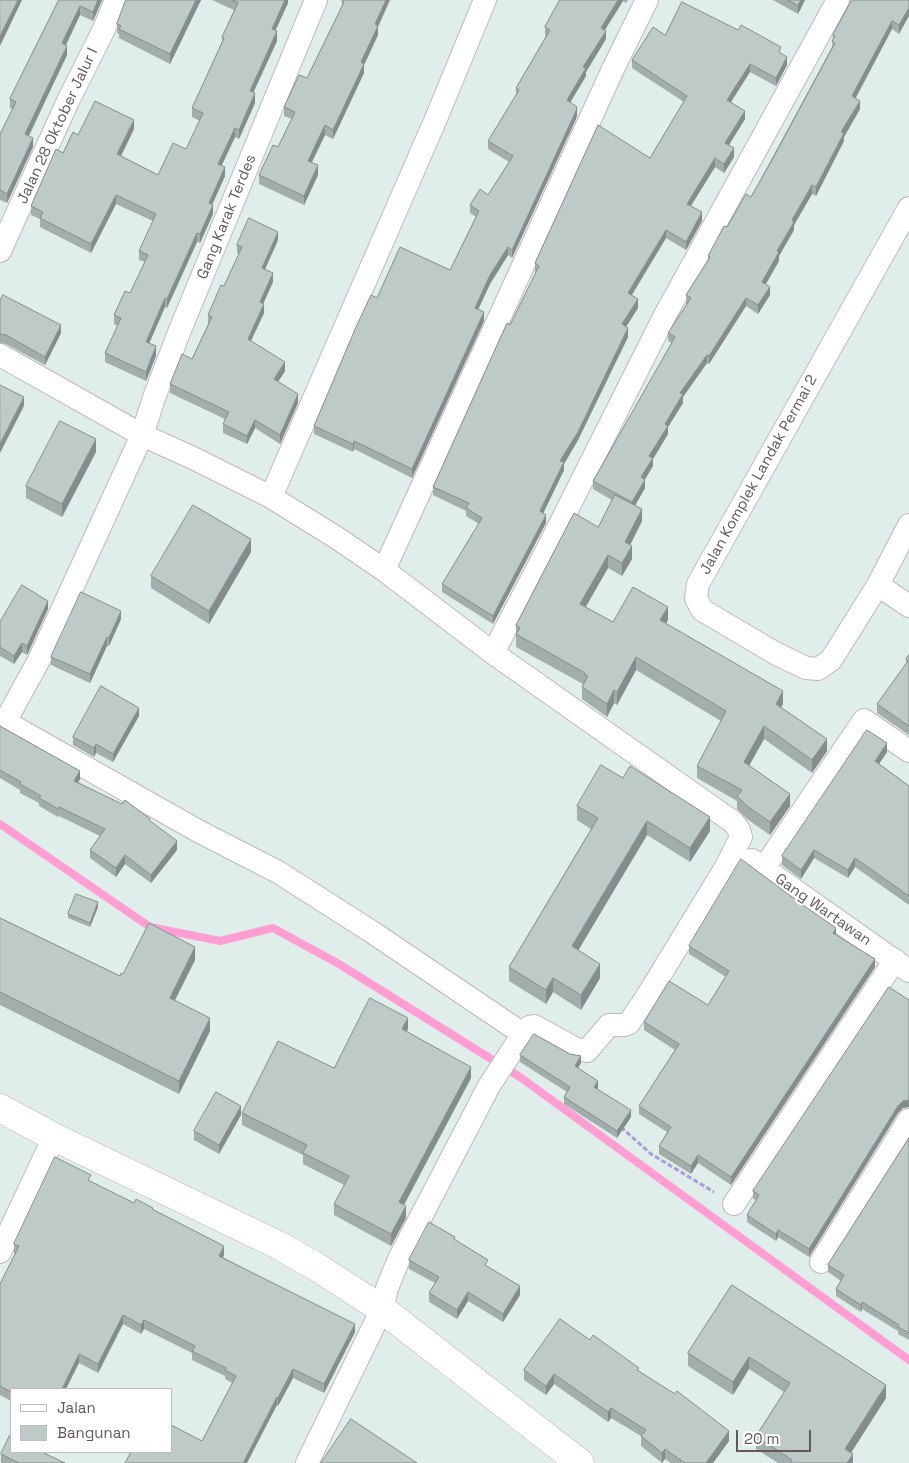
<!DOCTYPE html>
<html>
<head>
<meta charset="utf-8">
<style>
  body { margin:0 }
  #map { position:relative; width:909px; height:1463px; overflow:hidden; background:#dfeeeb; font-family:"Space Grotesk",sans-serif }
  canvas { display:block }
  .legend { position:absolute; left:10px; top:1388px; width:162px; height:65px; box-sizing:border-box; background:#fff; border:1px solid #c0bcbe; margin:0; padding:6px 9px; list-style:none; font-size:15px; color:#62585d }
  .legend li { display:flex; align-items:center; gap:10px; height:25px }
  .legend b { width:25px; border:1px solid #c0bcbe }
  .scale { position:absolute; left:736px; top:1430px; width:75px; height:22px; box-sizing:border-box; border:2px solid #62585d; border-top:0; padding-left:6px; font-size:15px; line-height:18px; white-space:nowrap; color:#62585d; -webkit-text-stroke:4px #fff; paint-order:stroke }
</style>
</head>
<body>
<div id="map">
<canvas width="909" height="1463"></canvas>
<ul class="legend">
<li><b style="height:6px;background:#fff"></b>Jalan</li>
<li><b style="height:14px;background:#becac7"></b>Bangunan</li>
</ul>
<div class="scale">20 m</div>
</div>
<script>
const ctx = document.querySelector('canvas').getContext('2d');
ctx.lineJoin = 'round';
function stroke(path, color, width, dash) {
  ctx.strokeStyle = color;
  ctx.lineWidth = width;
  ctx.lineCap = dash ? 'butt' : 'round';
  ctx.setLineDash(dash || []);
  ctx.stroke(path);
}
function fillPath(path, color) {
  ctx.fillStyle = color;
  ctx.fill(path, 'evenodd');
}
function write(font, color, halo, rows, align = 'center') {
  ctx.font = font + ' "Space Grotesk",sans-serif';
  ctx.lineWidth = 4;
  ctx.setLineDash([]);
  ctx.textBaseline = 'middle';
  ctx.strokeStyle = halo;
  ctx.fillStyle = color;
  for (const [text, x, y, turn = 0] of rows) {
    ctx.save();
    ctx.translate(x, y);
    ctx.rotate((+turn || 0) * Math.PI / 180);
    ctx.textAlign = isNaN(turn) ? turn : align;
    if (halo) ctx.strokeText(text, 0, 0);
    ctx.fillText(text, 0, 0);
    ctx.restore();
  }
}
const stream = new Path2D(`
  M 0,824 L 150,927 L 220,941 L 273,928 L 339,964 L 520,1077 L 909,1360`);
const path = new Path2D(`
  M 621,1127 L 651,1154 L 714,1192`);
const minor = new Path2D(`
  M 909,208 L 698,584 L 696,598 L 702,610 L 775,653 L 806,668 L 818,669 L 831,660 L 878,585 L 909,525
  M 0,251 L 68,101 L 104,29 L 116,0
  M 0,355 L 142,435 L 193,458 L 271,497 L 337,538 L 384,570 L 493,653 L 733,822 L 739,830 L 741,837 L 726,867 L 646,998 L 629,1023 L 624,1025 L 609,1025 L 587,1051 L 576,1049 L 534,1026 L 529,1027 L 523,1034 L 489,1086 L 399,1259 L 387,1288 L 382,1309 L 307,1463
  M 271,497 L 435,121 L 485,0
  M 384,570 L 613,69 L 647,0
  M 878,585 L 909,606
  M 493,653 L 546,552 L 664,317 L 838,0
  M 0,719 L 200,832 L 278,872 L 372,932 L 523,1034
  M 5,722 L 39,660 L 142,435 L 155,395 L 180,330 L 316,0
  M 752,860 L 909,971
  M 764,868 L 864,720 L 909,751
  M 734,1204 L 895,960
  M 0,1252 L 54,1137
  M 821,1262 L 909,1120`);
const tertiary = new Path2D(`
  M 0,1108 L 54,1137 L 280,1246 L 315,1266 L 382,1309 L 580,1463`);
const wall = new Path2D(`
  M 59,0 L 102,0 L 93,21 L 80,15 L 66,45 L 67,55 L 29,136 L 33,147 L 7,203 L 0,200 L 0,134 L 13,109 L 10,108 L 10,99 Z
  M 126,0 L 201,0 L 170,64 L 119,38 L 119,34 L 117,33 L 117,24 Z
  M 212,0 L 288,0 L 288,3 L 275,31 L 277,41 L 253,92 L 255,103 L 239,139 L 235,137 L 222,165 L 225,176 L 212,204 L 213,214 L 200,243 L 197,242 L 167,308 L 165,307 L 149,343 L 156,356 L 146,381 L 105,362 L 105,353 L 118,326 L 114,324 L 114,315 L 130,293 L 145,262 L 139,260 L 139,251 L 153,221 L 116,204 L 91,253 L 40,227 L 40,219 L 31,215 L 31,206 L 63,153 L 78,135 L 134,129 L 121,156 L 158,175 L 186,149 L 200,121 L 192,117 L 192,108 L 222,43 L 222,37 L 234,10 Z
  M 560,0 L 628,0 L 626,3 L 623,1 L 605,30 L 606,39 L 586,72 L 586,76 L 570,102 L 577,115 L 576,119 L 512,258 L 508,255 L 490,284 L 478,310 L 484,321 L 412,478 L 354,449 L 353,452 L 314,434 L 314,426 L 377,298 L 450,270 L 476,217 L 470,213 L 470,205 L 488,195 L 509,162 L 488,149 L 488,141 L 516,95 L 516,88 L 546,36 L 545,35 L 545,27 Z
  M 773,0 L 805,0 L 798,14 Z
  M 909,0 L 899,34 L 892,29 L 856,98 L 860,109 L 844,137 L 844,141 L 816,196 L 812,194 L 794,225 L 794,230 L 779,256 L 779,261 L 765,284 L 770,295 L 758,314 L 746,306 L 709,364 L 707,363 L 683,397 L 683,403 L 668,427 L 668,434 L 653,459 L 653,466 L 645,479 L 645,488 L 635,505 L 642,521 L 630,545 L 632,559 L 622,576 L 608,568 L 585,607 L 613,622 L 668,620 L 666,624 L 783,704 L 781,707 L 827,751 L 812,773 L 764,739 L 749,765 L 790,806 L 770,835 L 747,819 L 737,809 L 737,801 L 697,778 L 697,766 L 721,721 L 636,670 L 617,705 L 614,703 L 607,717 L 582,699 L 582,687 L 583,684 L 516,647 L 516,625 L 598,527 L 612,500 L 593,489 L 593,481 L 672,343 L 668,341 L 668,333 L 687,304 L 686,304 L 686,295 L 708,260 L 708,256 L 727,227 L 751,197 L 832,47 L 833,35 Z
  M 342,1 L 378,27 L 378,35 L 364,65 L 364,73 L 333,139 L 325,135 L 312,162 L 318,175 L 304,205 L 259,184 L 259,175 L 278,147 L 292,119 L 284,116 L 284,107 L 307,78 L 342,6 Z
  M 665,35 L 781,53 L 787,65 L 776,86 L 750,72 L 731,102 L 745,119 L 729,145 L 734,157 L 724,173 L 715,167 L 691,206 L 702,221 L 686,250 L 666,238 L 632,295 L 638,308 L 626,327 L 628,337 L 578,440 L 564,464 L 564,470 L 543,513 L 546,523 L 493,624 L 442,592 L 442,584 L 479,524 L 466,516 L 466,511 L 433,495 L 433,487 L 536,272 L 535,272 L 535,263 L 650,158 L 684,102 L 632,68 L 632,60 Z
  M 278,240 L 265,269 L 273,282 L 263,303 L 264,313 L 251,341 L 285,371 L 278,382 L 298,403 L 280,444 L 255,428 L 247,444 L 223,433 L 223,424 L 225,419 L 170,393 L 170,384 L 192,359 L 208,324 L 208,315 L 224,286 L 239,254 L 237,253 L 237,245 Z
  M 0,301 L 61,333 L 45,365 L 6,344 L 0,343 Z
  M 96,452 L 62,517 L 26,498 L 26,486 Z
  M 251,552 L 209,624 L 151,588 L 151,576 Z
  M 48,609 L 27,655 L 22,652 L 14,664 L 0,656 L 0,622 Z
  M 121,619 L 109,646 L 107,646 L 90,683 L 51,665 L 51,657 Z
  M 909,655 L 909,735 L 877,713 L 877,704 L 906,664 L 906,659 Z
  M 139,716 L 113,762 L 96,753 L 94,757 L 73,745 L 73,737 Z
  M 0,726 L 80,779 L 78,782 L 150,821 L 177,850 L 151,883 L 125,864 L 116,877 L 90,858 L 90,850 L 100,836 L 59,816 L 58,817 L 39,806 L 39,803 L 20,793 L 20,790 L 0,778 Z
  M 887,752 L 879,764 L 909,786 L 909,905 L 855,867 L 848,878 L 814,858 L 801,879 L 782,865 L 782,856 Z
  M 577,806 L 710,831 L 690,862 L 647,835 L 578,950 L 600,978 L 581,1010 L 553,992 L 546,1004 L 509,981 L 509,967 L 591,829 L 577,820 Z
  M 98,907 L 90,927 L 68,918 L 68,914 Z
  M 0,918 L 120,976 L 123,974 L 195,960 L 175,1000 L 210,1031 L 179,1094 L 0,1005 Z
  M 836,935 L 875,967 L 731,1185 L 698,1163 L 691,1174 L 659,1154 L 659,1146 L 667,1132 L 639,1114 L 639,1106 L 675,1050 L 644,1030 L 644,1022 L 708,1005 L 726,977 L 689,954 L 689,946 Z
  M 909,1000 L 909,1107 L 903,1108 L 898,1113 L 809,1257 L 778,1237 L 776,1241 L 747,1222 L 747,1215 L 756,1200 L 753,1199 L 753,1191 Z
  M 408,1029 L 406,1032 L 471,1078 L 404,1205 L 406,1218 L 391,1246 L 334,1215 L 334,1204 L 344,1185 L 303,1164 L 303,1155 L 242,1125 L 242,1113 L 334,1068 Z
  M 520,1055 L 581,1063 L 578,1068 L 598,1088 L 597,1089 L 631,1117 L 617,1138 L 564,1104 L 564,1097 L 567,1092 L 520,1062 Z
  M 241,1115 L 219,1154 L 194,1140 L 194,1131 Z
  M 909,1138 L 909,1340 L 898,1334 L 898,1331 L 862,1309 L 861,1312 L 836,1296 L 836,1289 L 841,1281 L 828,1272 L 828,1265 Z
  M 91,1182 L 134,1203 L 153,1210 L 224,1255 L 223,1257 L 355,1332 L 324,1393 L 293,1378 L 278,1406 L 277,1405 L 202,1441 L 232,1383 L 225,1379 L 225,1376 L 192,1360 L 192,1353 L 144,1329 L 141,1334 L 123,1324 L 98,1373 L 79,1363 L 11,1389 L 11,1401 L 0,1395 L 0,1284 L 16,1253 L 14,1253 L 14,1244 Z
  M 455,1240 L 488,1267 L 520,1295 L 503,1322 L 468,1301 L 457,1319 L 429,1302 L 429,1293 L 435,1283 L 409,1269 L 409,1260 Z
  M 732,1285 L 886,1398 L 851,1453 L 853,1463 L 778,1463 L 756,1449 L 756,1436 L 784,1392 L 749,1369 L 733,1395 L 688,1366 L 688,1353 Z
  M 590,1340 L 639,1371 L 729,1441 L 713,1463 L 671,1463 L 665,1459 L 662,1463 L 641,1446 L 641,1436 L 611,1418 L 608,1422 L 554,1384 L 546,1395 L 524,1380 L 524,1370 Z
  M 11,1452 L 65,1463 L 1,1463 L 1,1454 Z`);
const shadedWall = new Path2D(`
  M 18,0 L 22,0 L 0,46 L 0,36 Z
  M 98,0 L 102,0 L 93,21 L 93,12 Z
  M 196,0 L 201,0 L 170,64 L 170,54 Z
  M 285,0 L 288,0 L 288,3 L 272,38 L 272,29 Z
  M 386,0 L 390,0 L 378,27 L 378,35 L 364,65 L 364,73 L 333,139 L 333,130 L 361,62 L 375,24 Z
  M 618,0 L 623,0 L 623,1 L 601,36 L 601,28 Z
  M 801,0 L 805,0 L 798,14 L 798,5 Z
  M 80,6 L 80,15 L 62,53 L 62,43 Z
  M 909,8 L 909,16 L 899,34 L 899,25 Z
  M 892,21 L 892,29 L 852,104 L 852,96 Z
  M 277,31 L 277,41 L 250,100 L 250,91 Z
  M 606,31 L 606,39 L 586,72 L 586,76 L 567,108 L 567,100 L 583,67 Z
  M 67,46 L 67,55 L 25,143 L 25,134 Z
  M 787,57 L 787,65 L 776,86 L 776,78 Z
  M 750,64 L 750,72 L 727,108 L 727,100 Z
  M 255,93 L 255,103 L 239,139 L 239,130 Z
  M 860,101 L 860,109 L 844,137 L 844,141 L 816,196 L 816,187 L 841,132 Z
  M 577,107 L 577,115 L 576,119 L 512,258 L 512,250 Z
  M 745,111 L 745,119 L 725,151 L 725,143 Z
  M 134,120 L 134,129 L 117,164 L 117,154 Z
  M 325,125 L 325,135 L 308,170 L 308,161 Z
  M 235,128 L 235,137 L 218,173 L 218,164 Z
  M 33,138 L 33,147 L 7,203 L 7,194 Z
  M 734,148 L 734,157 L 724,173 L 724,164 Z
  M 715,158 L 715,167 L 687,212 L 687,204 Z
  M 318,165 L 318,175 L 304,205 L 304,196 Z
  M 225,167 L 225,176 L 209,212 L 209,203 Z
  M 812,185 L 812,194 L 794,225 L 794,230 L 779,256 L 779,261 L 762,291 L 762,282 L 792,220 Z
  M 116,195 L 116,204 L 91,253 L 91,244 Z
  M 213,205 L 213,214 L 200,243 L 200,234 Z
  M 702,212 L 702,221 L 686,250 L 686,242 Z
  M 666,230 L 666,238 L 628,301 L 628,293 Z
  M 278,232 L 278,240 L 262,276 L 262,268 Z
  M 197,233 L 197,242 L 167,308 L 167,299 Z
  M 508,247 L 508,255 L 490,284 L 475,316 L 475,308 L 490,275 Z
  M 273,273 L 273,282 L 260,311 L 260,302 Z
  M 770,287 L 770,295 L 758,314 L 758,305 Z
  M 165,298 L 165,307 L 146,351 L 146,342 Z
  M 746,298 L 746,306 L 709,364 L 709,356 Z
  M 638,299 L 638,308 L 622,333 L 622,324 Z
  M 264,304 L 264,313 L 248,347 L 248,339 Z
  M 484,312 L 484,321 L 412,478 L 412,469 Z
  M 61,325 L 61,333 L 45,365 L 45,357 Z
  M 628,328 L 628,337 L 578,440 L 564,464 L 564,470 L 540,520 L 540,511 L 560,461 Z
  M 156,346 L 156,356 L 146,381 L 146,372 Z
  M 707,355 L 707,363 L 683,397 L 683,403 L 668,427 L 668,434 L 653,459 L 653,466 L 641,486 L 641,477 L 649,456 L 680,393 Z
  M 285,362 L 285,371 L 274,388 L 274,379 Z
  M 298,394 L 298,403 L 280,444 L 280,435 Z
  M 24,397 L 24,406 L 0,453 L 0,444 Z
  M 255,420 L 255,428 L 247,444 L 247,436 Z
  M 96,439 L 96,452 L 62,517 L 62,504 Z
  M 354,441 L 354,449 L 353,452 L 353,444 Z
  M 645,480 L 645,488 L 632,511 L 632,502 Z
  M 642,509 L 642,521 L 625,555 L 625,542 Z
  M 546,515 L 546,523 L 493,624 L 493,616 Z
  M 251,539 L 251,552 L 209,624 L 209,611 Z
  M 632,546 L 632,559 L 622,576 L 622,563 Z
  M 608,555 L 608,568 L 580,617 L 580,604 Z
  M 48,601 L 48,609 L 27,655 L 27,646 Z
  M 668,607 L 668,620 L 660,633 L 660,620 Z
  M 121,611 L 121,619 L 109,646 L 109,638 Z
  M 107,637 L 107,646 L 90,683 L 90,674 Z
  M 22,643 L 22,652 L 14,664 L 14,656 Z
  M 636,657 L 636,670 L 617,705 L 617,692 Z
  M 614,690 L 614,703 L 607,717 L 607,704 Z
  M 783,691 L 783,704 L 776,716 L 776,704 Z
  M 139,708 L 139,716 L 113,762 L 113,754 Z
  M 764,726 L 764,739 L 744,775 L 744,762 Z
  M 827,739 L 827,751 L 812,773 L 812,760 Z
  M 887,743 L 887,752 L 875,770 L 875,761 Z
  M 96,744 L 96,753 L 94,757 L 94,748 Z
  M 80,771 L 80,779 L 74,789 L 74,781 Z
  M 790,794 L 790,806 L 770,835 L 770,822 Z
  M 710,817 L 710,831 L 690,862 L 690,848 Z
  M 647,821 L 647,835 L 572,961 L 572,946 Z
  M 177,841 L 177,850 L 151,883 L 151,875 Z
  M 814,850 L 814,858 L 801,879 L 801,870 Z
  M 125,855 L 125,864 L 116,877 L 116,868 Z
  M 855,858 L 855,867 L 848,878 L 848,870 Z
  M 98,902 L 98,907 L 90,927 L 90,923 Z
  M 836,928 L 836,936 L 833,933 Z
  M 195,947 L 195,960 L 170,1010 L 170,998 Z
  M 875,959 L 875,967 L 731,1185 L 731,1177 Z
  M 600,964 L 600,978 L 581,1010 L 581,995 Z
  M 553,978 L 553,992 L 546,1004 L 546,990 Z
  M 210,1018 L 210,1031 L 179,1094 L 179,1081 Z
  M 408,1018 L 408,1029 L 402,1041 L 402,1029 Z
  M 581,1056 L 581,1063 L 575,1073 L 575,1066 Z
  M 471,1067 L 471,1078 L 399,1214 L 399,1202 Z
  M 598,1081 L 598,1088 L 594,1094 L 594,1087 Z
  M 909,1100 L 909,1107 L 903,1108 L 898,1113 L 809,1257 L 809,1249 L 898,1106 L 903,1101 Z
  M 241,1106 L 241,1115 L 219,1154 L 219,1145 Z
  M 631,1110 L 631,1117 L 617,1138 L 617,1131 Z
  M 698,1155 L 698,1163 L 691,1174 L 691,1166 Z
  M 406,1206 L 406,1218 L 391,1246 L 391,1234 Z
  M 778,1230 L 778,1237 L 776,1241 L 776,1234 Z
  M 224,1246 L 224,1255 L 219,1265 L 219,1256 Z
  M 520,1286 L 520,1295 L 503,1322 L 503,1314 Z
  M 468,1292 L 468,1301 L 457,1319 L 457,1310 Z
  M 862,1302 L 862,1309 L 861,1312 L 861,1305 Z
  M 123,1315 L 123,1324 L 98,1373 L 98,1364 Z
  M 144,1320 L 144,1329 L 141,1334 L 141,1325 Z
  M 355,1324 L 355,1332 L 324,1393 L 324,1384 Z
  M 79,1354 L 79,1363 L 66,1389 L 62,1389 Z
  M 749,1357 L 749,1369 L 733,1395 L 733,1382 Z
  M 293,1369 L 293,1378 L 278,1406 L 278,1398 Z
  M 554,1374 L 554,1384 L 546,1395 L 546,1386 Z
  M 886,1385 L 886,1398 L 845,1462 L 845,1449 Z
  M 277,1397 L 277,1405 L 247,1463 L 243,1463 Z
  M 611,1408 L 611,1418 L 608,1422 L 608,1412 Z
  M 729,1431 L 729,1441 L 713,1463 L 706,1463 Z
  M 665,1449 L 665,1459 L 662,1463 L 662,1453 Z
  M 853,1454 L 853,1463 L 847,1463 Z`);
const building = new Path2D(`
  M 0,0 L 18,0 L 0,36 Z
  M 59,0 L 98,0 L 93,12 L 80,6 L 62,43 L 67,46 L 25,134 L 33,138 L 7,194 L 0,190 L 0,134 L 16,102 L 10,99 Z
  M 126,0 L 196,0 L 170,54 L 119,29 L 121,26 L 117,24 Z
  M 232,0 L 285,0 L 272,29 L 277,31 L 250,91 L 255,93 L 239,130 L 235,128 L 218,164 L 225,167 L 209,203 L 213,205 L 200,234 L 197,233 L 167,299 L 165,298 L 146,342 L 156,346 L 146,372 L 105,353 L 121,318 L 114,315 L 125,291 L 130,293 L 148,255 L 139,251 L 156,214 L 116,195 L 91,244 L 40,218 L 43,212 L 31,206 L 56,149 L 63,153 L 73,132 L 78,135 L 95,101 L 134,120 L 117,154 L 158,175 L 173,143 L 186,149 L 203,113 L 192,108 L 224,38 L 222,37 L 238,3 Z
  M 343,0 L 386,0 L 375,24 L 378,26 L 361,62 L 364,64 L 333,130 L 325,125 L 308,161 L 318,165 L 304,196 L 259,175 L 273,145 L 278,147 L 295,112 L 284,107 L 299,75 L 307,78 L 344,2 L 342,1 Z
  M 560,0 L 618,0 L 601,28 L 606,31 L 583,67 L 586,68 L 567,100 L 577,107 L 576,111 L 512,250 L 508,247 L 490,275 L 475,308 L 484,312 L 412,469 L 354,441 L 353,444 L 314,426 L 356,327 L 371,295 L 377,298 L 400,247 L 450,270 L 479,211 L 470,205 L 480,189 L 488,195 L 513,156 L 488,141 L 519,90 L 516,88 L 550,30 L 545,27 Z
  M 788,0 L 801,0 L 798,5 Z
  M 852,0 L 909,0 L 909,8 L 899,25 L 892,21 L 852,96 L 860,101 L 841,132 L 844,133 L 816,187 L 812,185 L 792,220 L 794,222 L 777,251 L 779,252 L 762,282 L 770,287 L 758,305 L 746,298 L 709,356 L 707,355 L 680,393 L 683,394 L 665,424 L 668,426 L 649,456 L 653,458 L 641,477 L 645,480 L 632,502 L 593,481 L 675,337 L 668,333 L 691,298 L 686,295 L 710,257 L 708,256 L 724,226 L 727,227 L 746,194 L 751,197 L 772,160 L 835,43 L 832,41 L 835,36 L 833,35 Z
  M 682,2 L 738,30 L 741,25 L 781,47 L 779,52 L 787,57 L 776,78 L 750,64 L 727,100 L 745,111 L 725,143 L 734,148 L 724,164 L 715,158 L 687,204 L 702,212 L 686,242 L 666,230 L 628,293 L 638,299 L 622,324 L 628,328 L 578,432 L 560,461 L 564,462 L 540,511 L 546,515 L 493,616 L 442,584 L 482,518 L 466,508 L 469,503 L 433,487 L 507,323 L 510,325 L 539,266 L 535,263 L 598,125 L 650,158 L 687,96 L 632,60 L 653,27 L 665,35 Z
  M 249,218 L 278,232 L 262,268 L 273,273 L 260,302 L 264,304 L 248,339 L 285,362 L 274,379 L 298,394 L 280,435 L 255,420 L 247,436 L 223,424 L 229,412 L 170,384 L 182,354 L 192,359 L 212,317 L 208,315 L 221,285 L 224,286 L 242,247 L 237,245 Z
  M 3,295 L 61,325 L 45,357 L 6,335 L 0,334 L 0,301 Z
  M 0,385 L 24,397 L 0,444 Z
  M 60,421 L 96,439 L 62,504 L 26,486 Z
  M 615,495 L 642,509 L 625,542 L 632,546 L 622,563 L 608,555 L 580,604 L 613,622 L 633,587 L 668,607 L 660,620 L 783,691 L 776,704 L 827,739 L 812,760 L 764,726 L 744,762 L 790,794 L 770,822 L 747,806 L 737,796 L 742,790 L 697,766 L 726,711 L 636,657 L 617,692 L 614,690 L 607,704 L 582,687 L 588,676 L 584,674 L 585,673 L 516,634 L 520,628 L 516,625 L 574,513 L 598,527 Z
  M 193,505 L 251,539 L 209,611 L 151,576 Z
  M 22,585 L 48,601 L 27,646 L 22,643 L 14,656 L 0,647 L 0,622 Z
  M 81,592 L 121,611 L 109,638 L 107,637 L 90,674 L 51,657 Z
  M 909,655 L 909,726 L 877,704 L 908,661 L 906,659 Z
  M 101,686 L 139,708 L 113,754 L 96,744 L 94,748 L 73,737 Z
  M 0,726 L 80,771 L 74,781 L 122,804 L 125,800 L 150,819 L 149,820 L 177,841 L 151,875 L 125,855 L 116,868 L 90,850 L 105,829 L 59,807 L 58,809 L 39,798 L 41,796 L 20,784 L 21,782 L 0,770 Z
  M 867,730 L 887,743 L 875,761 L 909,786 L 909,896 L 855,858 L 848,870 L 814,850 L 801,870 L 782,856 Z
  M 601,765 L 623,778 L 630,766 L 710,817 L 690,848 L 647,821 L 572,946 L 600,964 L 581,995 L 553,978 L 546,990 L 509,967 L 598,818 L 577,806 Z
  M 741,859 L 803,905 L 836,928 L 833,933 L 875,959 L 731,1177 L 698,1155 L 691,1166 L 659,1146 L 671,1127 L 639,1106 L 679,1044 L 644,1022 L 669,981 L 708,1005 L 729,971 L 689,946 Z
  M 76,894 L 98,902 L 90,923 L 68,914 Z
  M 0,918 L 120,976 L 121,973 L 123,974 L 149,923 L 195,947 L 170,998 L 210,1018 L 179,1081 L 0,992 Z
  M 889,987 L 909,1000 L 909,1100 L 903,1101 L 898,1106 L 809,1249 L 778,1230 L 776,1234 L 747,1215 L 759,1195 L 753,1191 Z
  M 370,998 L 408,1018 L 402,1029 L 471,1067 L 399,1202 L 406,1206 L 391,1234 L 334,1204 L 349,1176 L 303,1153 L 307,1145 L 242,1113 L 278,1041 L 334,1068 Z
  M 534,1034 L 570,1054 L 581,1056 L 575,1066 L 598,1081 L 594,1087 L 631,1110 L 617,1131 L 564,1097 L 570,1087 L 520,1055 Z
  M 216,1092 L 241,1106 L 219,1145 L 194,1131 Z
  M 909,1138 L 909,1333 L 898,1327 L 899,1325 L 862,1302 L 861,1305 L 836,1289 L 844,1275 L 828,1265 Z
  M 55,1157 L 91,1175 L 88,1180 L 134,1203 L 136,1199 L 153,1208 L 152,1209 L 224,1246 L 219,1256 L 355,1324 L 324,1384 L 293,1369 L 278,1398 L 277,1397 L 243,1463 L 125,1463 L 131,1452 L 171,1452 L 171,1425 L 202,1441 L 236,1376 L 225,1370 L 226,1368 L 192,1351 L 195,1346 L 144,1320 L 141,1325 L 123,1315 L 98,1364 L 79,1354 L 62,1389 L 11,1389 L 11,1392 L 0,1386 L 0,1284 L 19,1246 L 14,1244 Z
  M 429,1222 L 455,1237 L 454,1239 L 488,1260 L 485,1265 L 520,1286 L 503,1314 L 468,1292 L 457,1310 L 429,1293 L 439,1277 L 409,1260 Z
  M 732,1285 L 886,1385 L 845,1449 L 853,1454 L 847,1463 L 790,1463 L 792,1460 L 756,1436 L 790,1383 L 749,1357 L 733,1382 L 688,1353 Z
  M 560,1319 L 590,1340 L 593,1335 L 639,1368 L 637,1370 L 675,1394 L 677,1391 L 729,1431 L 706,1463 L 685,1463 L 665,1449 L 662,1453 L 641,1436 L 646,1430 L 611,1408 L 608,1412 L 554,1374 L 546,1386 L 524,1370 Z
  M 351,1419 L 417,1463 L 321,1463 Z
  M 11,1433 L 11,1452 L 42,1452 L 65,1463 L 19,1463 L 1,1454 Z`);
const streetNames = [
  ["Jalan 28 Oktober Jalur I",58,126,-65],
  ["Gang Karak Terdes",227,217,-68],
  ["Jalan Komplek Landak Permai 2",759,475,-61],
  ["Gang Wartawan",823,910,35]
];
stroke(stream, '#ff9ed2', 8);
stroke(minor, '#c0b8bb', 24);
stroke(tertiary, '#c0b8bb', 29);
stroke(path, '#ad9adc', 3, [5, 2.5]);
stroke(minor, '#fff', 22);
stroke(tertiary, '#fff', 28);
fillPath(wall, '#a3aeab');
fillPath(shadedWall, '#858d8b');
fillPath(building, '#becac7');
stroke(building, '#858d8b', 1);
write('15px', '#62585d', '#fff', streetNames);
</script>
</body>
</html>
